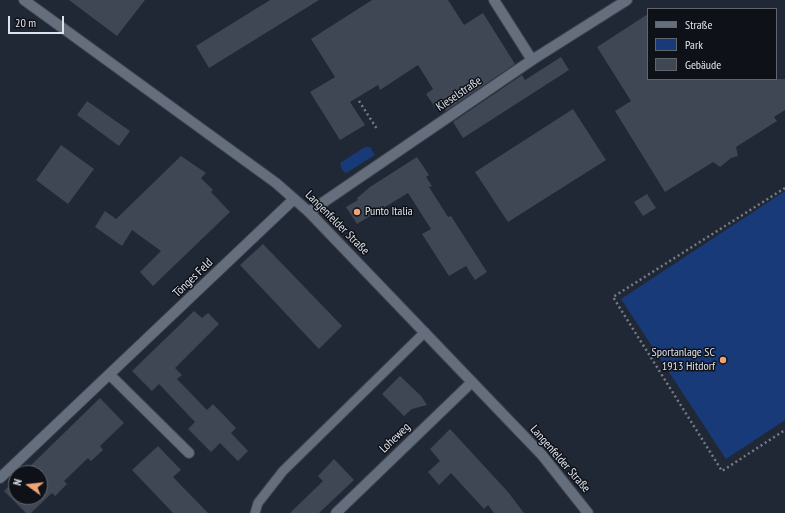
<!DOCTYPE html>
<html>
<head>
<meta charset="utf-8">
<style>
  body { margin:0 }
  #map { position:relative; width:785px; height:513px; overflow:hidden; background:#212835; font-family:"PT Sans Narrow",sans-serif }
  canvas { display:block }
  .legend { position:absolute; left:647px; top:8px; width:130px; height:72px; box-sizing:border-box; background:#0e1117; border:1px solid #61656c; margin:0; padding:5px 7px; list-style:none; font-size:12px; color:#dee3eb }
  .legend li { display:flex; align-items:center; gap:8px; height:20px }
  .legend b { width:20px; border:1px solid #61656c }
  .north { position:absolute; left:8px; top:465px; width:40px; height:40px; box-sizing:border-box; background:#0e1117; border:1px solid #61656c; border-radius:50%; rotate:285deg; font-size:11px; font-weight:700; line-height:16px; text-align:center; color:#dee3eb }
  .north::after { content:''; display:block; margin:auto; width:14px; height:18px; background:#efa376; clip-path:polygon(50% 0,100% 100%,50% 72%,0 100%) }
  .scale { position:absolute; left:8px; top:16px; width:56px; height:18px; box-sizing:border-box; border:2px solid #dee3eb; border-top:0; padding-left:5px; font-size:12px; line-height:14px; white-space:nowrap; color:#dee3eb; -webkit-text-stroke:3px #0e1117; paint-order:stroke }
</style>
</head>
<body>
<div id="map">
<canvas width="785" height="513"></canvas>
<ul class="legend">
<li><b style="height:5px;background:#656e7c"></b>Straße</li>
<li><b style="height:11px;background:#193a78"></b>Park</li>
<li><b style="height:11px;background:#3f4754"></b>Gebäude</li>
</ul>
<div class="north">N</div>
<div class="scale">20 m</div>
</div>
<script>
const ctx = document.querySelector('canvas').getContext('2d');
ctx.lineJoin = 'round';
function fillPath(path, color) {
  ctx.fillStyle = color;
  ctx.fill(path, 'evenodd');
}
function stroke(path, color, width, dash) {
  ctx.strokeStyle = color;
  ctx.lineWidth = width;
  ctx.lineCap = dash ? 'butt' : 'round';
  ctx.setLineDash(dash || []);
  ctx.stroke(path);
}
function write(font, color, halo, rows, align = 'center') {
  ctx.font = font + ' "PT Sans Narrow",sans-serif';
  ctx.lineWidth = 3;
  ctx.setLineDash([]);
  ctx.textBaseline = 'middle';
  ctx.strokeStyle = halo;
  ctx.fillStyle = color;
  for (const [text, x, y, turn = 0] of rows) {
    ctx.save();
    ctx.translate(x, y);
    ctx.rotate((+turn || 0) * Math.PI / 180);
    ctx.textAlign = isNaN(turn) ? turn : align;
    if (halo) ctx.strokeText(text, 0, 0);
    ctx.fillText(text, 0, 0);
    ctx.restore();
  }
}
const green = new Path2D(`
  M 365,147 L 370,147 L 375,155 L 346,173 L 342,170 L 340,163 Z
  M 785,191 L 785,420 L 726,459 L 621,299 Z`);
const building = new Path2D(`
  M 69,0 L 145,0 L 117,36 Z
  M 270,0 L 319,0 L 209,68 L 196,46 Z
  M 372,0 L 448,0 L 464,25 L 483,13 L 515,64 L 446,111 L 441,103 L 435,107 L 426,94 L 433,89 L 418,65 L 380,90 L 378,85 L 350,102 L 365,125 L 340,140 L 310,92 L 335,77 L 311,39 Z
  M 648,14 L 648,79 L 785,79 L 785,110 L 774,117 L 777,121 L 736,147 L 738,156 L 731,158 L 720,167 L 713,162 L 665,192 L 615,111 L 631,101 L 597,47 Z
  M 561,57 L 569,70 L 463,138 L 453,122 L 522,75 L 525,80 Z
  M 87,101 L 130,131 L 119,146 L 77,115 Z
  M 573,109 L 606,160 L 508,222 L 475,172 Z
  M 61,145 L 94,169 L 68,204 L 36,180 Z
  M 181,156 L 206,173 L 201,178 L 213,190 L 211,192 L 230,212 L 153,286 L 140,272 L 161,251 L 132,230 L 122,246 L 95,227 L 105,211 L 116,219 Z
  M 417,157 L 429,175 L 426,177 L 432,186 L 429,187 L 448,217 L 451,216 L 487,272 L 475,280 L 466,266 L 449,276 L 422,234 L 431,229 L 408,193 L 357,224 L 346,207 L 358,200 L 357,198 L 370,187 Z
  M 647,194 L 656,208 L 643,216 L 634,202 Z
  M 263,244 L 342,326 L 319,349 L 240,265 Z
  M 194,311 L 202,318 L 208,313 L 219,324 L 175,368 L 182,375 L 177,379 L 207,410 L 213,404 L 236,428 L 231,433 L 248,451 L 238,461 L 220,443 L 211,452 L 188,429 L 195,422 L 159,384 L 152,391 L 132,371 Z
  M 400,376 L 421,396 L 427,405 L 412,409 L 404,416 L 382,394 Z
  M 100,398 L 124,423 L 100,446 L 103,450 L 91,461 L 88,458 L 64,481 L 67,484 L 55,496 L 52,493 L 31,513 L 26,513 L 4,491 L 16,479 L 16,497 L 40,497 L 40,473 L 23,473 Z
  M 450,429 L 508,492 L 524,513 L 494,513 L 488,505 L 484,509 L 451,473 L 439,485 L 428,472 L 440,461 L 430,449 Z
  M 158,446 L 181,470 L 173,477 L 208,513 L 173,513 L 132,470 Z
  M 334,459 L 354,480 L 319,513 L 290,513 L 323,481 L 318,476 Z`);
const path = new Path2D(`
  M 359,101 L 377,129
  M 785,188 L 613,297 L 722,471 L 785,430`);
const lane = new Path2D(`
  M 255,513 L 258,503 L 283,471 L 425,332`);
const street = new Path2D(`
  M 494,0 L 532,60
  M 309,212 L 532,60 L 627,0
  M 110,375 L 189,453
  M 0,478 L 294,199
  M 336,513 L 472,382`);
const secondary = new Path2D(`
  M 24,0 L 276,183 L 309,212 L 542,455 L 588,513`);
const markers = [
  [357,212,4,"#efa376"],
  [723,360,4,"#efa376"]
];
const streetNames = [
  ["Kieselstraße",459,94,-34],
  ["Langenfelder Straße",337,223,45],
  ["Tönges Feld",193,278,-44],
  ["Loheweg",395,438,-44],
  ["Langenfelder Straße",560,459,49]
];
const poiNames = [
  ["Punto Italia",365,212],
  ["Sportanlage SC",715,353,"right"],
  ["1913 Hitdorf",715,367,"right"]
];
fillPath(green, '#193a78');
fillPath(building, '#3f4754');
stroke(lane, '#3e434e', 11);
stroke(street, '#3e434e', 12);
stroke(secondary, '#3e434e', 12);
stroke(path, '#767c87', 2.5, [2, 3]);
stroke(lane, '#656e7c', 9);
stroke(street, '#656e7c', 10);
stroke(secondary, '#656e7c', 10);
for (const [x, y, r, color] of markers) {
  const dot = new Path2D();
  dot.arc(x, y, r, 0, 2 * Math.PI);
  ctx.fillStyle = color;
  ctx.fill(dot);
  stroke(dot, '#0e1117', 1.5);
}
write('12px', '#dee3eb', '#0e1117', streetNames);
write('12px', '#dee3eb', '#0e1117', poiNames, 'left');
</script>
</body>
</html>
